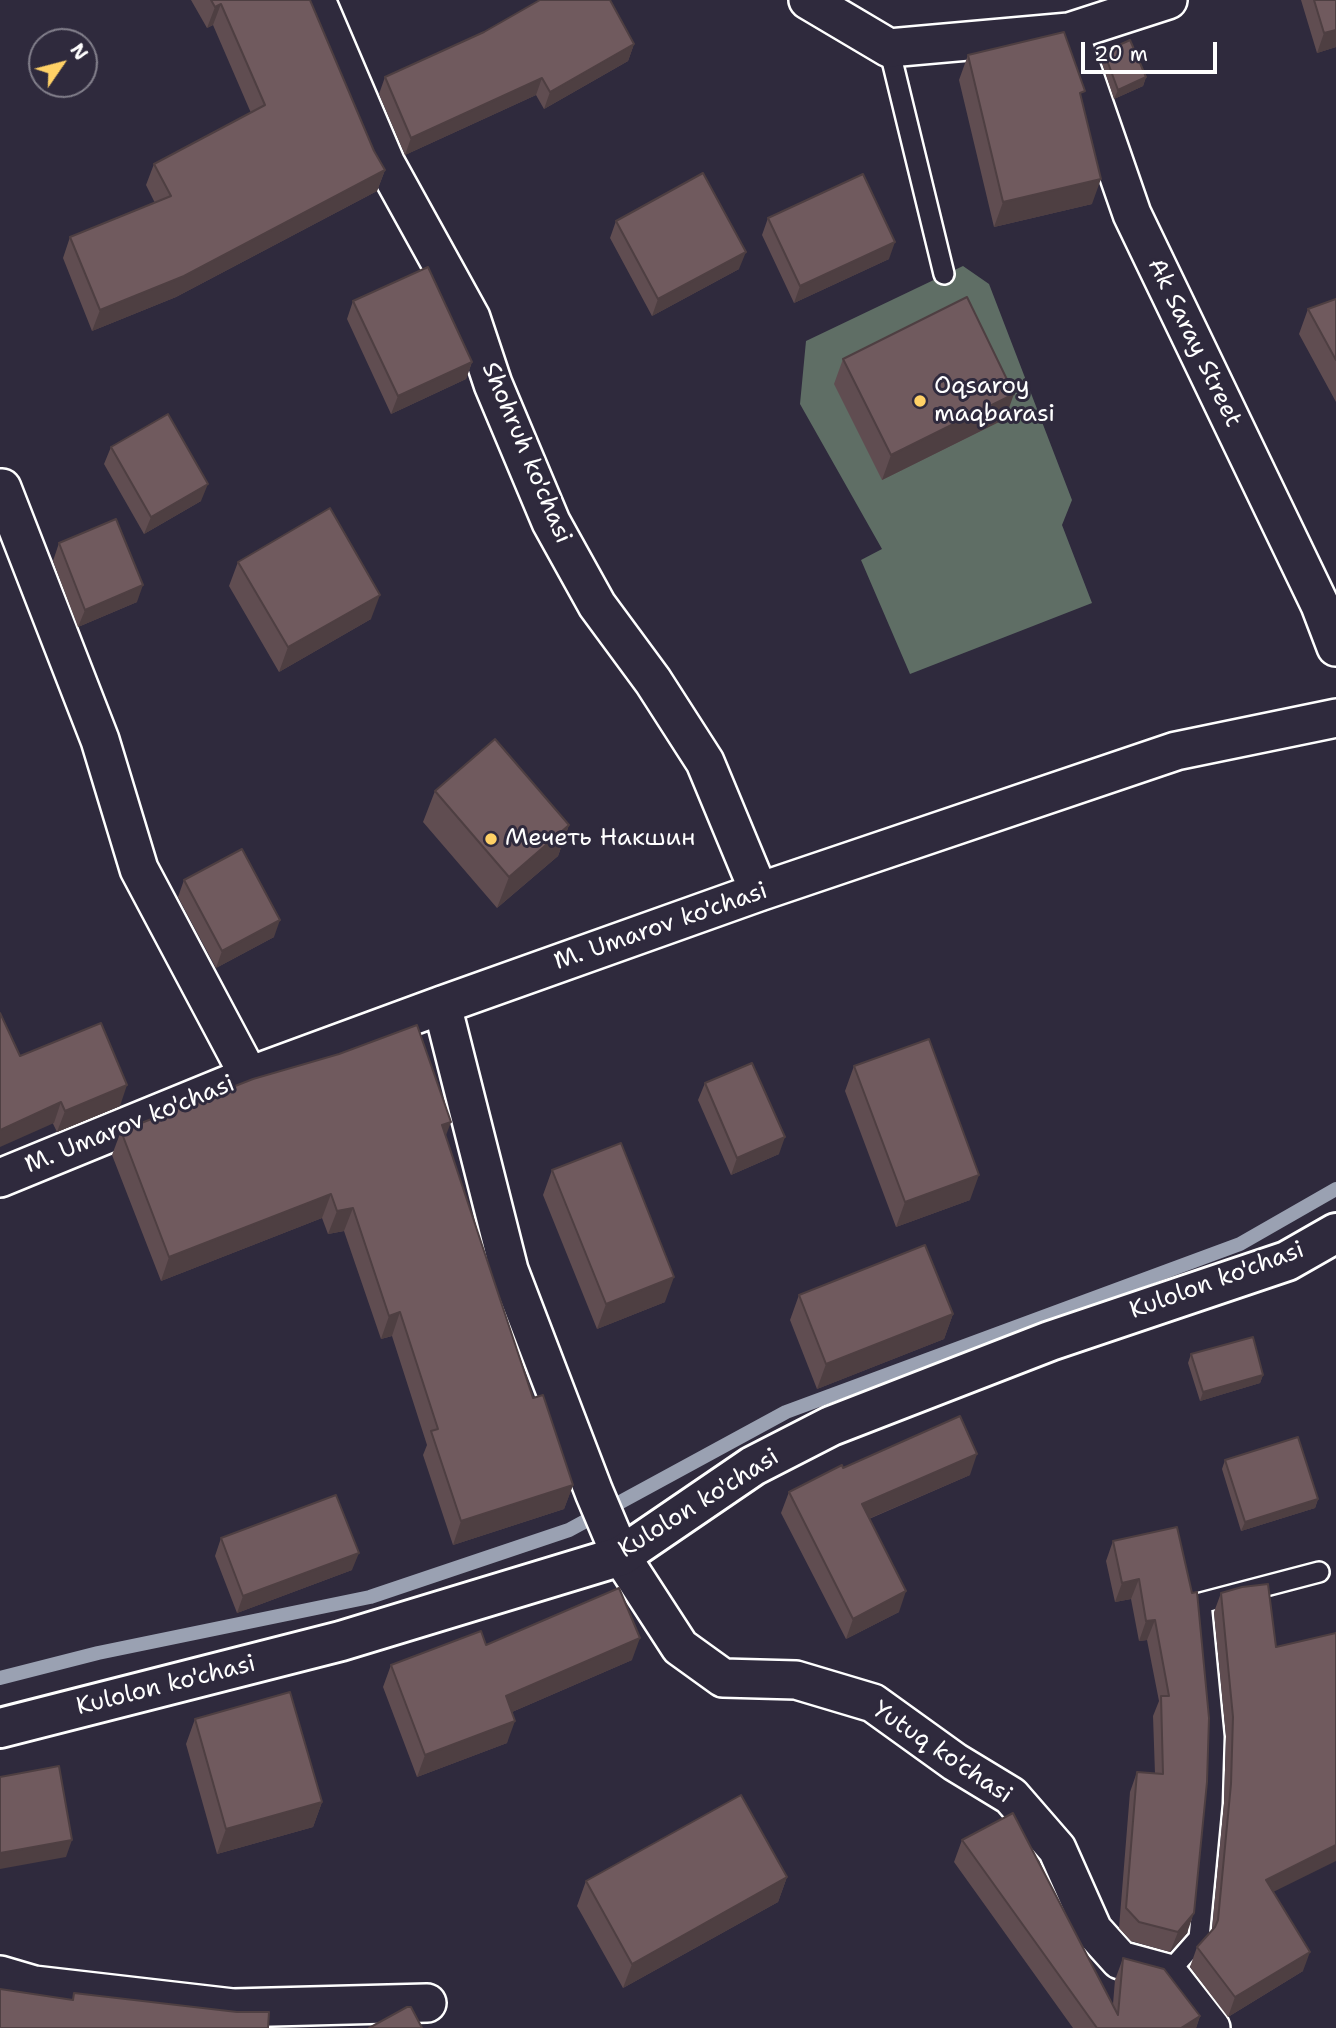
<!DOCTYPE html>
<html>
<head>
<meta charset="utf-8">
<style>
  body { margin:0 }
  #map { position:relative; width:1336px; height:2028px; overflow:hidden; background:#2f2a3d; font-family:"Shantell Sans",sans-serif }
  canvas { display:block }
  .north { position:absolute; left:28px; top:28px; width:70px; height:70px; box-sizing:border-box; background:#2f2a3d; border:2px solid #827f8b; border-radius:50%; rotate:55deg; font-size:19px; font-weight:700; line-height:28px; text-align:center; color:#fff }
  .north::after { content:''; display:block; margin:auto; width:24px; height:32px; background:#ffd166; clip-path:polygon(50% 0,100% 100%,50% 72%,0 100%) }
  .scale { position:absolute; left:1081px; top:42px; width:136px; height:32px; box-sizing:border-box; border:4px solid #fff; border-top:0; padding-left:9px; font-size:21px; line-height:24px; white-space:nowrap; color:#fff; -webkit-text-stroke:5px #2f2a3d; paint-order:stroke }
</style>
</head>
<body>
<div id="map">
<canvas width="1336" height="2028"></canvas>
<div class="north">N</div>
<div class="scale">20 m</div>
</div>
<script>
const ctx = document.querySelector('canvas').getContext('2d');
ctx.lineJoin = 'round';
function fillPath(path, color) {
  ctx.fillStyle = color;
  ctx.fill(path, 'evenodd');
}
function stroke(path, color, width, dash) {
  ctx.strokeStyle = color;
  ctx.lineWidth = width;
  ctx.lineCap = dash ? 'butt' : 'round';
  ctx.setLineDash(dash || []);
  ctx.stroke(path);
}
function write(font, color, halo, rows, align = 'center') {
  ctx.font = font + ' "Shantell Sans",sans-serif';
  ctx.lineWidth = 6;
  ctx.setLineDash([]);
  ctx.textBaseline = 'middle';
  ctx.strokeStyle = halo;
  ctx.fillStyle = color;
  for (const [text, x, y, turn = 0] of rows) {
    ctx.save();
    ctx.translate(x, y);
    ctx.rotate((+turn || 0) * Math.PI / 180);
    ctx.textAlign = isNaN(turn) ? turn : align;
    if (halo) ctx.strokeText(text, 0, 0);
    ctx.fillText(text, 0, 0);
    ctx.restore();
  }
}
const green = new Path2D(`
  M 963,266 L 989,284 L 1072,500 L 1062,525 L 1092,603 L 910,674 L 861,560 L 882,549 L 800,404 L 806,341 Z`);
const stream = new Path2D(`
  M 0,1678 L 98,1653 L 370,1597 L 569,1530 L 786,1412 L 1240,1244 L 1336,1189`);
const service = new Path2D(`
  M 889,48 L 944,274
  M 1168,1973 L 1199,1938 L 1212,1803 L 1214,1737 L 1201,1603 L 1319,1572`);
const minor = new Path2D(`
  M 316,0 L 386,164 L 471,318 L 493,384 L 551,522 L 597,605 L 653,681 L 705,762 L 759,892
  M 808,0 L 889,48 L 1069,32 L 1168,0
  M 1069,32 L 1132,214 L 1320,605 L 1336,647
  M 2,488 L 100,740 L 139,869 L 249,1076
  M 442,1005 L 509,1270 L 594,1492 L 621,1556 L 680,1647 L 723,1678 L 796,1680 L 873,1703 L 955,1762 L 1011,1796 L 1057,1849 L 1093,1930 L 1120,1960 L 1168,1973 L 1211,2028
  M 0,1178 L 249,1076 L 442,1005 L 759,892 L 1176,751 L 1336,718
  M 0,1975 L 34,1985 L 233,2008 L 427,2003`);
const secondary = new Path2D(`
  M 0,1728 L 341,1641 L 621,1556 L 753,1466 L 831,1426 L 1050,1341 L 1287,1261 L 1336,1233`);
const wall = new Path2D(`
  M 191,0 L 310,0 L 374,151 L 385,170 L 377,191 L 176,297 L 92,331 L 63,258 L 70,237 L 155,203 L 146,185 L 154,164 L 251,113 L 213,25 L 207,28 Z
  M 1301,0 L 1336,0 L 1336,47 L 1317,53 Z
  M 634,44 L 628,61 L 544,109 L 536,95 L 405,155 L 379,94 L 385,77 Z
  M 1104,52 L 1146,77 L 1143,86 L 1114,99 L 1101,60 Z
  M 968,55 L 1082,99 L 1092,204 L 994,227 L 959,80 Z
  M 768,218 L 889,259 L 794,303 L 762,235 Z
  M 616,221 L 739,269 L 652,316 L 610,238 Z
  M 1336,299 L 1336,402 L 1299,334 L 1308,309 Z
  M 353,301 L 472,362 L 466,379 L 391,414 L 347,319 Z
  M 843,359 L 1005,419 L 882,480 L 834,384 Z
  M 111,447 L 201,501 L 144,534 L 104,464 Z
  M 59,543 L 137,602 L 78,627 L 53,561 Z
  M 238,562 L 371,619 L 279,672 L 229,586 Z
  M 435,791 L 569,825 L 558,856 L 497,908 L 423,822 Z
  M 184,880 L 274,937 L 216,968 L 178,897 Z
  M 20,1056 L 120,1106 L 57,1132 Z
  M 854,1066 L 970,1200 L 896,1227 L 845,1091 Z
  M 705,1083 L 779,1154 L 731,1175 L 698,1100 Z
  M 121,1131 L 445,1136 L 533,1398 L 573,1485 L 564,1509 L 453,1545 L 423,1455 L 427,1445 L 392,1336 L 381,1339 L 344,1231 L 328,1234 L 322,1218 L 161,1281 L 112,1155 Z
  M 552,1170 L 665,1302 L 597,1329 L 543,1195 Z
  M 799,1295 L 953,1314 L 944,1339 L 817,1389 L 790,1320 Z
  M 1191,1354 L 1263,1375 L 1260,1383 L 1200,1401 L 1188,1363 Z
  M 1225,1460 L 1318,1499 L 1315,1508 L 1241,1531 L 1222,1469 Z
  M 843,1468 L 970,1475 L 869,1519 L 899,1612 L 846,1639 L 781,1513 L 789,1492 Z
  M 1177,1527 L 1187,1933 L 1170,1952 L 1131,1941 L 1119,1928 L 1130,1792 L 1137,1772 L 1155,1774 L 1153,1716 L 1159,1701 L 1147,1640 L 1139,1641 L 1131,1599 L 1115,1602 L 1106,1561 L 1113,1541 Z
  M 221,1538 L 352,1570 L 237,1613 L 215,1556 Z
  M 1221,1593 L 1273,1892 L 1303,1971 L 1228,2017 L 1190,1967 L 1197,1947 L 1212,1930 L 1224,1803 L 1226,1736 L 1214,1612 Z
  M 486,1645 L 632,1660 L 512,1712 L 507,1743 L 417,1777 L 383,1687 L 391,1665 Z
  M 195,1719 L 322,1802 L 313,1827 L 217,1854 L 186,1744 Z
  M 962,1840 L 1113,2004 L 1115,1980 L 1123,1958 L 1200,2016 L 1196,2028 L 1073,2028 L 954,1862 Z
  M 787,1877 L 778,1902 L 623,1988 L 577,1906 L 586,1881 Z`);
const shadedWall = new Path2D(`
  M 221,4 L 213,25 L 207,28 L 215,7 Z
  M 1336,30 L 1336,47 L 1317,53 L 1324,33 Z
  M 634,44 L 628,61 L 544,109 L 550,92 Z
  M 1146,77 L 1143,86 L 1114,99 L 1118,90 Z
  M 542,78 L 536,95 L 405,155 L 411,138 Z
  M 385,170 L 377,191 L 176,297 L 92,331 L 100,310 Z
  M 1101,179 L 1092,204 L 994,227 L 1003,202 Z
  M 895,242 L 889,259 L 794,303 L 800,286 Z
  M 746,252 L 739,269 L 652,316 L 658,299 Z
  M 472,362 L 466,379 L 391,414 L 398,396 Z
  M 1014,394 L 1005,419 L 882,480 L 891,455 Z
  M 208,484 L 201,501 L 144,534 L 151,517 Z
  M 143,585 L 137,602 L 78,627 L 85,610 Z
  M 380,595 L 371,619 L 279,672 L 288,647 Z
  M 569,825 L 558,856 L 497,908 L 509,877 Z
  M 280,920 L 274,937 L 216,968 L 222,951 Z
  M 127,1085 L 120,1106 L 57,1132 L 65,1111 Z
  M 61,1102 L 54,1123 L 0,1147 L 0,1130 Z
  M 451,1122 L 442,1146 L 442,1125 Z
  M 785,1137 L 779,1154 L 731,1175 L 737,1158 Z
  M 979,1175 L 970,1200 L 896,1227 L 905,1202 Z
  M 331,1194 L 322,1218 L 161,1281 L 169,1257 Z
  M 353,1208 L 344,1231 L 328,1234 L 337,1211 Z
  M 674,1277 L 665,1302 L 597,1329 L 606,1304 Z
  M 400,1312 L 392,1336 L 381,1339 L 389,1316 Z
  M 953,1314 L 944,1339 L 817,1389 L 826,1364 Z
  M 1263,1375 L 1260,1383 L 1200,1401 L 1203,1392 Z
  M 977,1454 L 970,1475 L 854,1525 L 862,1504 Z
  M 573,1485 L 564,1509 L 453,1545 L 461,1521 Z
  M 1318,1499 L 1315,1508 L 1241,1531 L 1245,1522 Z
  M 359,1553 L 352,1570 L 237,1613 L 243,1596 Z
  M 1139,1579 L 1131,1599 L 1115,1602 L 1122,1583 Z
  M 906,1591 L 899,1612 L 846,1639 L 853,1619 Z
  M 1155,1620 L 1147,1640 L 1139,1641 L 1146,1621 Z
  M 640,1638 L 632,1660 L 498,1718 L 506,1696 Z
  M 515,1721 L 507,1743 L 417,1777 L 425,1755 Z
  M 322,1802 L 313,1827 L 217,1854 L 226,1829 Z
  M 72,1840 L 66,1857 L 0,1869 L 0,1853 Z
  M 1336,1845 L 1336,1861 L 1259,1899 L 1266,1880 Z
  M 787,1877 L 778,1902 L 623,1988 L 632,1964 Z
  M 1194,1913 L 1187,1933 L 1170,1952 L 1178,1932 Z
  M 1310,1952 L 1303,1971 L 1228,2017 L 1235,1997 Z
  M 1200,2016 L 1196,2028 L 1181,2028 Z`);
const building = new Path2D(`
  M 211,0 L 310,0 L 374,151 L 385,170 L 184,276 L 100,310 L 70,237 L 171,196 L 154,164 L 265,105 L 221,4 L 215,7 Z
  M 540,0 L 610,0 L 634,44 L 550,92 L 542,78 L 411,138 L 385,77 L 484,32 Z
  M 1314,0 L 1336,0 L 1336,30 L 1324,33 Z
  M 1064,32 L 1085,91 L 1080,93 L 1101,179 L 1003,202 L 968,55 Z
  M 1130,40 L 1146,77 L 1118,90 L 1104,52 Z
  M 703,173 L 746,252 L 658,299 L 616,221 Z
  M 863,174 L 895,242 L 800,286 L 768,218 Z
  M 428,267 L 472,362 L 398,396 L 353,301 Z
  M 967,297 L 1014,394 L 891,455 L 843,359 Z
  M 1336,299 L 1336,360 L 1308,309 Z
  M 168,414 L 208,484 L 151,517 L 111,447 Z
  M 330,508 L 380,595 L 288,647 L 238,562 Z
  M 116,519 L 143,585 L 85,610 L 59,543 Z
  M 495,739 L 569,825 L 509,877 L 435,791 Z
  M 242,849 L 280,920 L 222,951 L 184,880 Z
  M 0,1013 L 20,1056 L 101,1023 L 127,1085 L 65,1111 L 61,1102 L 0,1130 Z
  M 417,1025 L 451,1122 L 442,1125 L 533,1398 L 543,1395 L 573,1485 L 461,1521 L 431,1431 L 438,1429 L 400,1312 L 389,1316 L 353,1208 L 337,1211 L 331,1194 L 169,1257 L 121,1131 L 253,1079 L 339,1054 Z
  M 929,1039 L 979,1175 L 905,1202 L 854,1066 Z
  M 752,1063 L 785,1137 L 737,1158 L 705,1083 Z
  M 621,1143 L 674,1277 L 606,1304 L 552,1170 Z
  M 925,1245 L 953,1314 L 826,1364 L 799,1295 Z
  M 1253,1337 L 1263,1375 L 1203,1392 L 1191,1354 Z
  M 960,1416 L 977,1454 L 862,1504 L 906,1591 L 853,1619 L 789,1492 L 842,1465 L 843,1468 Z
  M 1298,1437 L 1318,1499 L 1245,1522 L 1225,1460 Z
  M 336,1495 L 359,1553 L 243,1596 L 221,1538 Z
  M 1177,1527 L 1192,1593 L 1197,1592 L 1209,1718 L 1207,1782 L 1194,1913 L 1178,1932 L 1139,1922 L 1126,1908 L 1137,1772 L 1163,1774 L 1161,1696 L 1169,1696 L 1155,1620 L 1146,1621 L 1139,1579 L 1122,1583 L 1113,1541 Z
  M 1268,1584 L 1276,1647 L 1336,1633 L 1336,1845 L 1266,1880 L 1310,1952 L 1235,1997 L 1197,1947 L 1215,1927 L 1218,1920 L 1231,1784 L 1233,1717 L 1221,1593 L 1242,1587 Z
  M 619,1588 L 640,1638 L 506,1696 L 515,1721 L 425,1755 L 391,1665 L 481,1631 L 486,1645 Z
  M 290,1692 L 322,1802 L 226,1829 L 195,1719 Z
  M 59,1766 L 72,1840 L 0,1853 L 0,1777 Z
  M 741,1795 L 787,1877 L 632,1964 L 586,1881 Z
  M 1013,1813 L 1118,2015 L 1123,1958 L 1164,1969 L 1200,2016 L 1181,2028 L 1097,2028 L 962,1840 Z
  M 0,1989 L 73,2000 L 74,1993 L 237,2012 L 269,2012 L 268,2028 L 0,2028 Z
  M 407,2007 L 411,2007 L 422,2028 L 369,2028 Z`);
const markers = [
  [920,401,7,"#ffd166"],
  [491,839,7,"#ffd166"]
];
const streetNames = [
  ["Ak Saray Street",1194,343,64],
  ["Shohruh ko'chasi",526,453,67],
  ["M. Umarov ko'chasi",661,927,-19],
  ["M. Umarov ko'chasi",130,1125,-22],
  ["Kulolon ko'chasi",1217,1281,-20],
  ["Kulolon ko'chasi",699,1504,-32],
  ["Kulolon ko'chasi",166,1686,-14],
  ["Yutuq ko'chasi",942,1753,34]
];
const poiNames = [
  ["Oqsaroy",934,387],
  ["maqbarasi",934,415],
  ["Мечеть Накшин",505,839]
];
fillPath(green, '#5f6e65');
stroke(stream, '#9aa1b2', 14);
stroke(service, '#fff', 24);
stroke(minor, '#fff', 42);
stroke(secondary, '#fff', 44);
stroke(service, '#2f2a3d', 19);
stroke(minor, '#2f2a3d', 37);
stroke(secondary, '#2f2a3d', 38);
fillPath(wall, '#604d51');
fillPath(shadedWall, '#4e3f42');
fillPath(building, '#705a5e');
stroke(building, '#4e3f42', 2);
for (const [x, y, r, color] of markers) {
  const dot = new Path2D();
  dot.arc(x, y, r, 0, 2 * Math.PI);
  ctx.fillStyle = color;
  ctx.fill(dot);
  stroke(dot, '#2f2a3d', 2.5);
}
write('24px', '#fff', '#2f2a3d', streetNames);
write('24px', '#fff', '#2f2a3d', poiNames, 'left');
</script>
</body>
</html>
